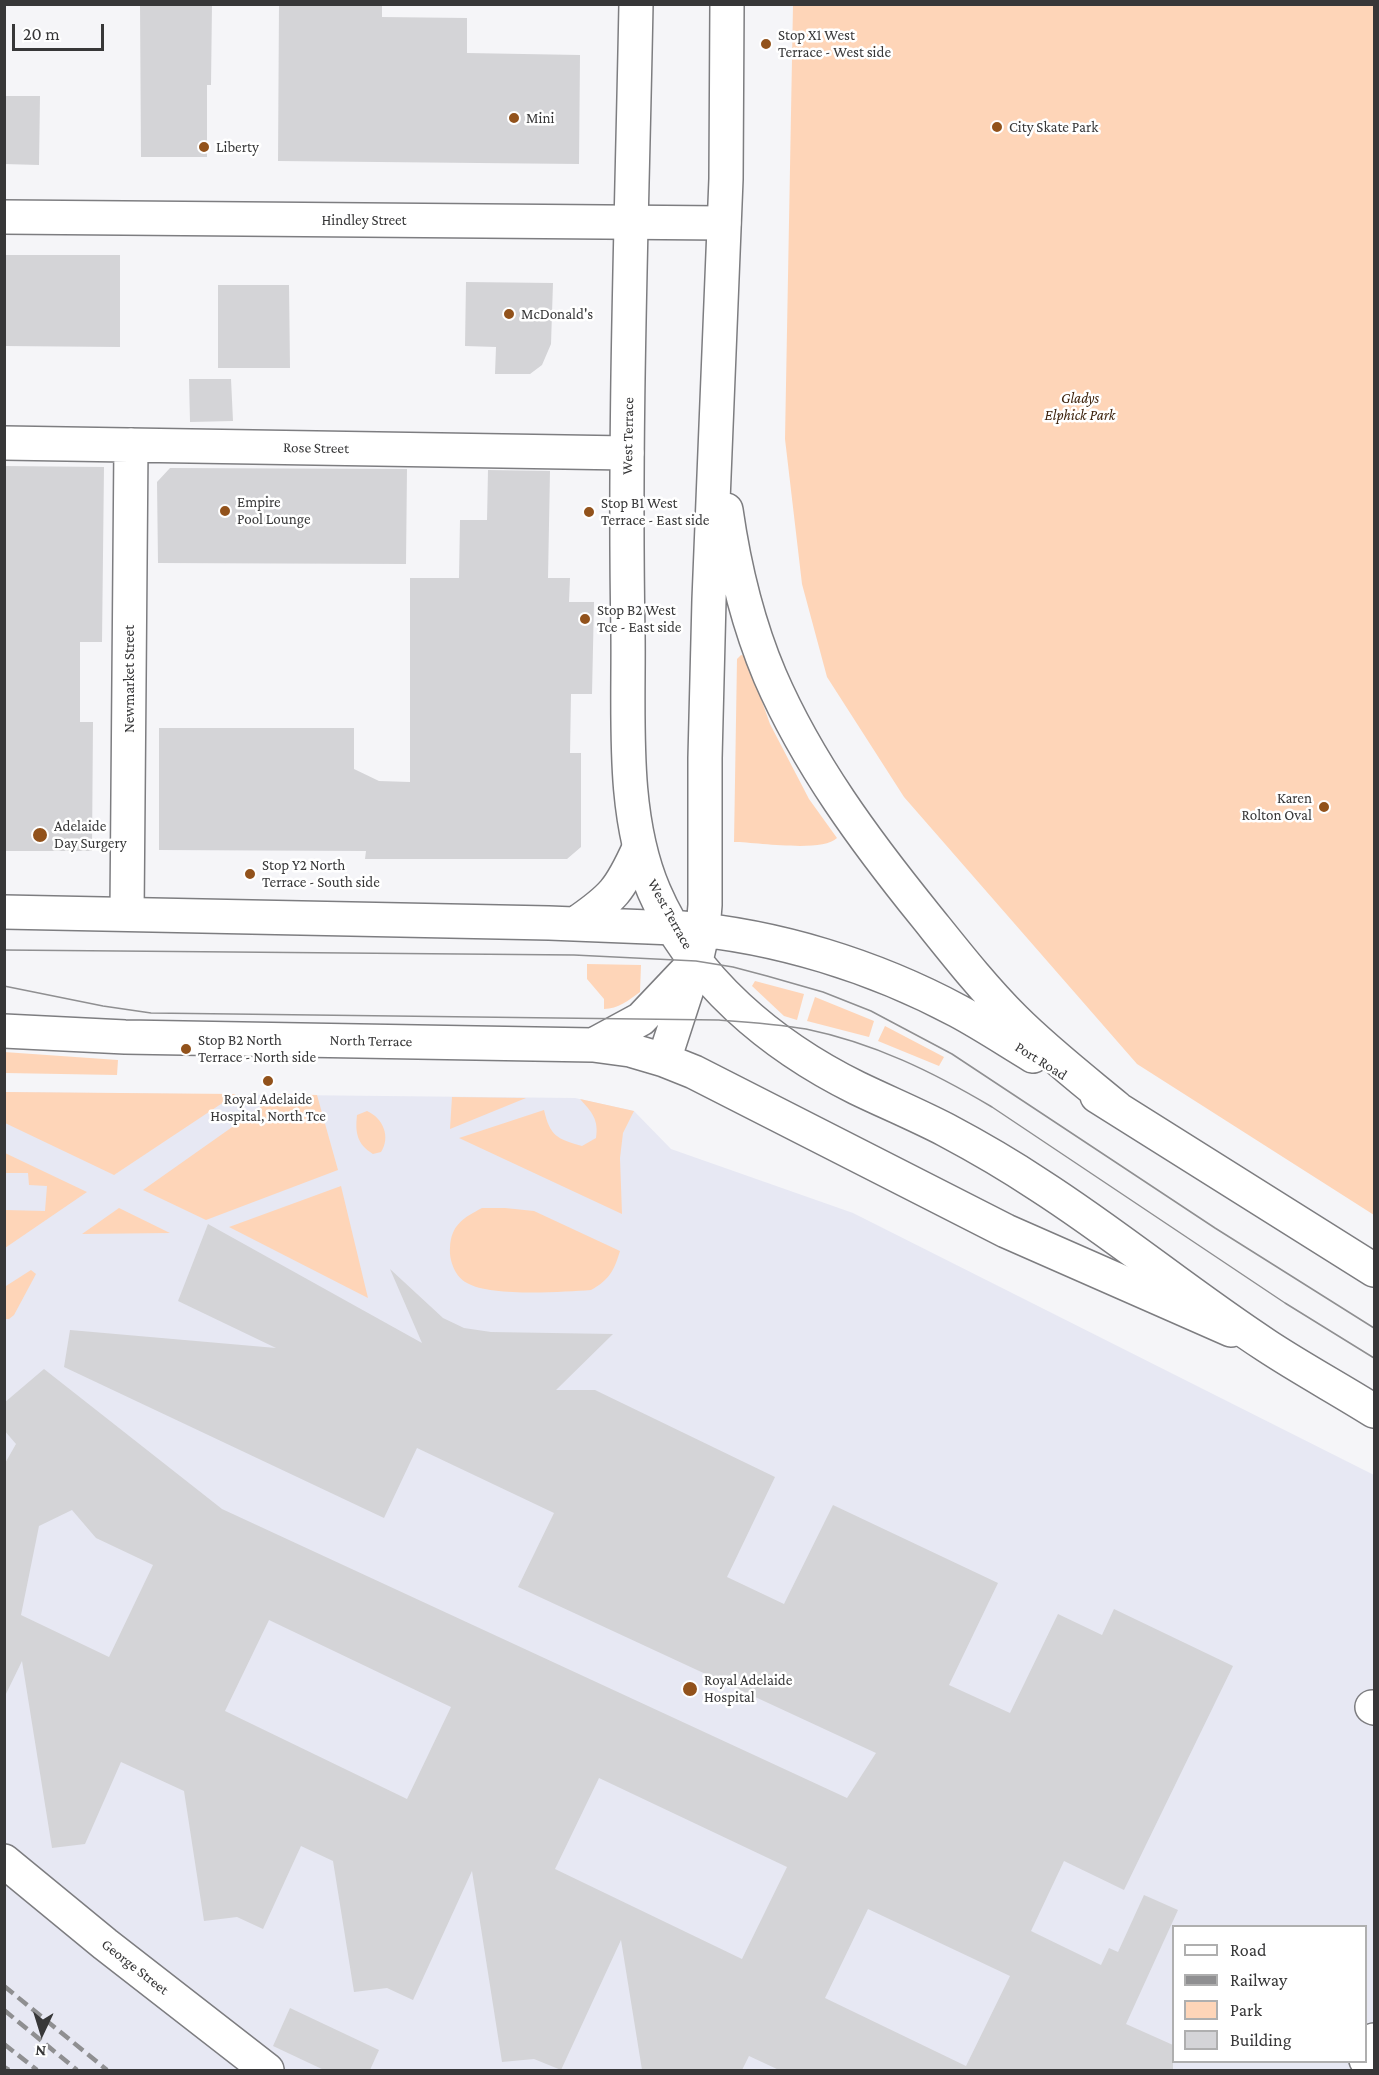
<!DOCTYPE html>
<html>
<head>
<meta charset="utf-8">
<style>
  body { margin:0 }
  #map { position:relative; width:1379px; height:2075px; overflow:hidden; background:#f5f5f8; font-family:"Crimson Pro",serif }
  canvas { display:block }
  .frame { position:absolute; inset:0; border:6px solid #373738; pointer-events:none }
  .legend { position:absolute; left:1172px; top:1925px; width:195px; height:138px; box-sizing:border-box; background:#fff; border:2px solid #afafaf; margin:0; padding:8px 10px; list-style:none; font-size:18px; color:#373738 }
  .legend li { display:flex; align-items:center; gap:12px; height:30px }
  .legend b { width:30px; border:2px solid #afafaf }
  .north { position:absolute; left:12px; top:2003px; width:60px; height:60px; -webkit-text-stroke:4px #fff; paint-order:stroke; rotate:184deg; font-size:16px; font-weight:700; line-height:24px; text-align:center; color:#373738 }
  .north::after { content:''; display:block; margin:auto; width:21px; height:27px; background:#373738; clip-path:polygon(50% 0,100% 100%,50% 72%,0 100%) }
  .scale { position:absolute; left:12px; top:24px; width:92px; height:27px; box-sizing:border-box; border:3px solid #373738; border-top:0; padding-left:8px; font-size:18px; line-height:21px; white-space:nowrap; color:#373738; -webkit-text-stroke:4px #fff; paint-order:stroke }
</style>
</head>
<body>
<div id="map">
<canvas width="1379" height="2075"></canvas>
<div class="frame"></div>
<ul class="legend">
<li><b style="height:8px;background:#fff"></b>Road</li>
<li><b style="height:8px;background:#8f8f91"></b>Railway</li>
<li><b style="height:16px;background:#fed5b8"></b>Park</li>
<li><b style="height:16px;background:#d4d4d7"></b>Building</li>
</ul>
<div class="north">N</div>
<div class="scale">20 m</div>
</div>
<script>
const ctx = document.querySelector('canvas').getContext('2d');
ctx.lineJoin = 'round';
function fillPath(path, color) {
  ctx.fillStyle = color;
  ctx.fill(path, 'evenodd');
}
function stroke(path, color, width, dash) {
  ctx.strokeStyle = color;
  ctx.lineWidth = width;
  ctx.lineCap = dash ? 'butt' : 'round';
  ctx.setLineDash(dash || []);
  ctx.stroke(path);
}
function write(font, color, halo, rows, align = 'center') {
  ctx.font = font + ' "Crimson Pro",serif';
  ctx.lineWidth = 5;
  ctx.setLineDash([]);
  ctx.textBaseline = 'middle';
  ctx.strokeStyle = halo;
  ctx.fillStyle = color;
  for (const [text, x, y, turn = 0] of rows) {
    ctx.save();
    ctx.translate(x, y);
    ctx.rotate((+turn || 0) * Math.PI / 180);
    ctx.textAlign = isNaN(turn) ? turn : align;
    if (halo) ctx.strokeText(text, 0, 0);
    ctx.fillText(text, 0, 0);
    ctx.restore();
  }
}
const built = new Path2D(`
  M 5,1092 L 575,1098 L 634,1111 L 671,1149 L 853,1213 L 1374,1475 L 1374,2070 L 5,2070 ZM 1174,1926 L 1366,1926 L 1366,2062 L 1174,2062 Z`);
const green = new Path2D(`
  M 793,5 L 1374,5 L 1374,1215 L 1137,1064 L 904,797 L 827,677 L 802,584 L 785,439 Z
  M 741,655 L 746,656 L 770,724 L 809,799 L 837,838 C 822,853 756,842 734,842 L 737,659 Z
  M 587,964 L 641,965 L 640,992 C 629,1000 618,1009 604,1009 L 604,999 L 587,979 Z
  M 755,981 L 804,994 L 797,1020 L 784,1016 L 752,986 Z
  M 815,997 L 874,1021 L 869,1037 L 807,1021 Z
  M 885,1026 L 944,1057 L 939,1066 L 878,1041 Z
  M 4,1052 L 118,1060 L 117,1075 L 5,1073 Z
  M 4,1092 L 5,1092 L 236,1094 L 114,1175 L 5,1123 Z
  M 279,1094 L 317,1095 L 338,1170 L 206,1220 L 143,1190 Z
  M 452,1097 L 526,1098 L 450,1129 Z
  M 580,1099 L 634,1111 L 623,1133 L 620,1158 L 622,1214 L 459,1138 L 544,1110 C 550,1136 557,1139 582,1146 L 596,1138 C 599,1120 592,1112 580,1099 Z
  M 367,1111 C 383,1118 391,1137 381,1152 L 373,1154 C 357,1144 355,1133 357,1115 Z
  M 5,1153 L 87,1192 L 5,1248 L 5,1210 L 45,1211 L 47,1186 L 29,1185 L 28,1173 L 5,1173 Z
  M 341,1186 L 368,1298 L 229,1227 Z
  M 119,1208 L 170,1233 L 82,1234 Z
  M 482,1208 L 505,1208 L 534,1211 L 620,1251 C 614,1271 609,1280 591,1290 C 562,1292 491,1297 467,1283 C 455,1277 449,1260 450,1248 C 451,1225 463,1218 482,1208 Z
  M 31,1270 L 36,1274 L 14,1315 L 9,1319 L 5,1319 L 6,1286 Z`);
const building = new Path2D(`
  M 140,4 L 212,4 L 211,85 L 207,85 L 207,157 L 141,157 Z
  M 279,4 L 382,4 L 382,17 L 467,18 L 467,53 L 580,55 L 579,164 L 278,161 Z
  M 4,96 L 40,96 L 39,165 L 4,164 Z
  M 4,255 L 120,255 L 120,347 L 4,346 Z
  M 466,282 L 553,283 L 551,344 L 542,365 L 530,374 L 495,374 L 496,347 L 465,346 Z
  M 218,285 L 289,285 L 290,368 L 218,368 Z
  M 189,379 L 231,379 L 233,421 L 190,422 Z
  M 4,466 L 104,467 L 102,642 L 80,642 L 80,722 L 93,722 L 92,851 L 4,851 Z
  M 170,468 L 407,469 L 406,564 L 158,563 L 157,482 Z
  M 488,470 L 550,471 L 548,578 L 570,578 L 569,602 L 594,602 L 592,694 L 571,694 L 570,753 L 581,753 L 581,847 L 567,859 L 365,859 L 366,851 L 159,850 L 159,728 L 354,728 L 354,769 L 379,781 L 410,782 L 410,578 L 459,578 L 460,520 L 487,520 Z
  M 208,1224 L 422,1343 L 390,1269 L 443,1318 L 464,1328 L 491,1332 L 613,1334 L 556,1390 L 595,1390 L 775,1477 L 727,1577 L 784,1604 L 833,1505 L 998,1583 L 949,1685 L 1010,1713 L 1058,1614 L 1102,1635 L 1114,1609 L 1233,1666 L 1124,1890 L 1064,1861 L 1031,1931 L 1101,1965 L 1109,1948 L 1118,1952 L 1144,1895 L 1178,1910 L 1126,2024 L 1173,2045 L 1173,2070 L 779,2070 L 749,2056 L 742,2070 L 642,2070 L 621,1940 L 561,2070 L 534,2059 L 502,2062 L 472,1871 L 413,2000 L 387,1988 L 354,1992 L 333,1861 L 301,1846 L 263,1929 L 237,1917 L 204,1921 L 184,1791 L 121,1762 L 85,1844 L 52,1848 L 22,1661 L 4,1698 L 4,1465 L 16,1444 L 4,1430 L 4,1403 L 44,1369 L 222,1509 L 847,1798 L 876,1753 L 518,1587 L 554,1513 L 417,1448 L 384,1518 L 64,1367 L 70,1330 L 276,1348 L 178,1301 ZM 72,1510 L 96,1538 L 153,1565 L 109,1657 L 21,1615 L 39,1526 ZM 269,1620 L 451,1707 L 407,1799 L 225,1711 ZM 599,1778 L 787,1867 L 742,1959 L 555,1869 ZM 868,1909 L 1010,1976 L 966,2066 L 825,1998 Z
  M 290,2008 L 379,2050 L 370,2070 L 324,2070 L 273,2046 Z`);
const minor = new Path2D(`
  M 4,443 L 627,453
  M 127,913 L 131,445
  M 1372,1707 L 1374,1708
  M 4,1861 L 105,1944 L 267,2070
  M 1366,2060 L 1374,2040`);
const tertiary = new Path2D(`
  M 4,217 L 724,223`);
const secondary = new Path2D(`
  M 4,912 L 549,923 L 674,928
  M 575,924 C 613,898 620,890 639,848
  M 4,1031 L 125,1037 L 593,1045 L 630,1050 L 664,1060 L 694,1072 L 1006,1231 L 1231,1330
  M 593,1045 L 641,1019 L 696,961
  M 664,1060 L 694,968`);
const primary = new Path2D(`
  M 636,4 C 632,214 624,424 628,634 C 629,718 621,814 654,891 C 692,980 772,1046 857,1088 C 886,1102 917,1115 946,1130 C 978,1147 1009,1165 1039,1185 C 1117,1235 1189,1295 1267,1346 C 1302,1369 1339,1389 1374,1411
  M 726,510 C 734,566 748,624 770,676 C 808,764 866,842 925,915 C 954,951 982,987 1014,1019 C 1046,1051 1082,1079 1117,1108
  M 682,928 C 777,936 874,966 958,1011 C 984,1025 1008,1041 1033,1056
  M 696,961 L 703,930 L 705,905 L 705,758 L 709,600 L 726,179 L 727,4
  M 1097,1096 L 1374,1270`);
const tram = new Path2D(`
  M 4,950 L 574,955 L 696,961 L 733,967 L 767,976 L 823,992 L 871,1011 L 952,1054 L 1215,1228 L 1374,1328
  M 4,986 L 103,1006 L 151,1013 L 719,1020 C 748,1022 778,1024 806,1029 C 874,1043 933,1072 992,1107 L 1285,1303 L 1374,1358`);
const rail = new Path2D(`
  M 4,1986 L 107,2070
  M 4,2010 L 77,2070
  M 4,2044 L 37,2070
  M 4,2067 L 9,2070`);
const markers = [
  [766,44,6,"#92521b"],
  [514,118,6,"#92521b"],
  [997,127,6,"#92521b"],
  [204,147,6,"#92521b"],
  [509,314,6,"#92521b"],
  [225,511,6,"#92521b"],
  [589,512,6,"#92521b"],
  [585,619,6,"#92521b"],
  [1324,807,6,"#92521b"],
  [40,835,8,"#92521b"],
  [250,874,6,"#92521b"],
  [186,1049,6,"#92521b"],
  [268,1081,6,"#92521b"],
  [690,1689,8,"#92521b"]
];
const poiNames = [
  ["Stop X1 West",778,35],
  ["Terrace - West side",778,52],
  ["Mini",526,118],
  ["City Skate Park",1009,127],
  ["Liberty",216,147],
  ["McDonald's",521,314],
  ["Empire",237,502],
  ["Pool Lounge",237,519],
  ["Stop B1 West",601,503],
  ["Terrace - East side",601,520],
  ["Stop B2 West",597,610],
  ["Tce - East side",597,627],
  ["Karen",1312,798,"right"],
  ["Rolton Oval",1312,815,"right"],
  ["Adelaide",54,826],
  ["Day Surgery",54,843],
  ["Stop Y2 North",262,865],
  ["Terrace - South side",262,882],
  ["Stop B2 North",198,1040],
  ["Terrace - North side",198,1057],
  ["Royal Adelaide",268,1099,"center"],
  ["Hospital, North Tce",268,1116,"center"],
  ["Royal Adelaide",704,1680],
  ["Hospital",704,1697]
];
const streetNames = [
  ["Hindley Street",364,220],
  ["West Terrace",628,436,-89],
  ["Rose Street",316,448,1],
  ["Newmarket Street",129,679,-90],
  ["West Terrace",670,914,61],
  ["North Terrace",371,1041,1],
  ["Port Road",1041,1061,32],
  ["George Street",135,1967,38]
];
const parkNames = [
  ["Gladys",1080,398],
  ["Elphick Park",1080,415]
];
fillPath(built, '#e7e8f3');
fillPath(green, '#fed5b8');
fillPath(building, '#d4d4d7');
stroke(minor, '#7d7d80', 36);
stroke(tertiary, '#7d7d80', 36);
stroke(secondary, '#7d7d80', 36);
stroke(primary, '#7d7d80', 36);
stroke(minor, '#fff', 33);
stroke(tertiary, '#fff', 33);
stroke(secondary, '#fff', 33);
stroke(primary, '#fff', 33);
stroke(tram, '#8f8f91', 1.5);
stroke(rail, '#8f8f91', 4.5, [12, 6]);
for (const [x, y, r, color] of markers) {
  const dot = new Path2D();
  dot.arc(x, y, r, 0, 2 * Math.PI);
  ctx.fillStyle = color;
  ctx.fill(dot);
  stroke(dot, '#fff', 2);
}
write('15px', '#373738', '#fff', poiNames, 'left');
write('15px', '#373738', '#fff', streetNames);
write('italic 15px', '#3d220c', '#fff', parkNames);
</script>
</body>
</html>
